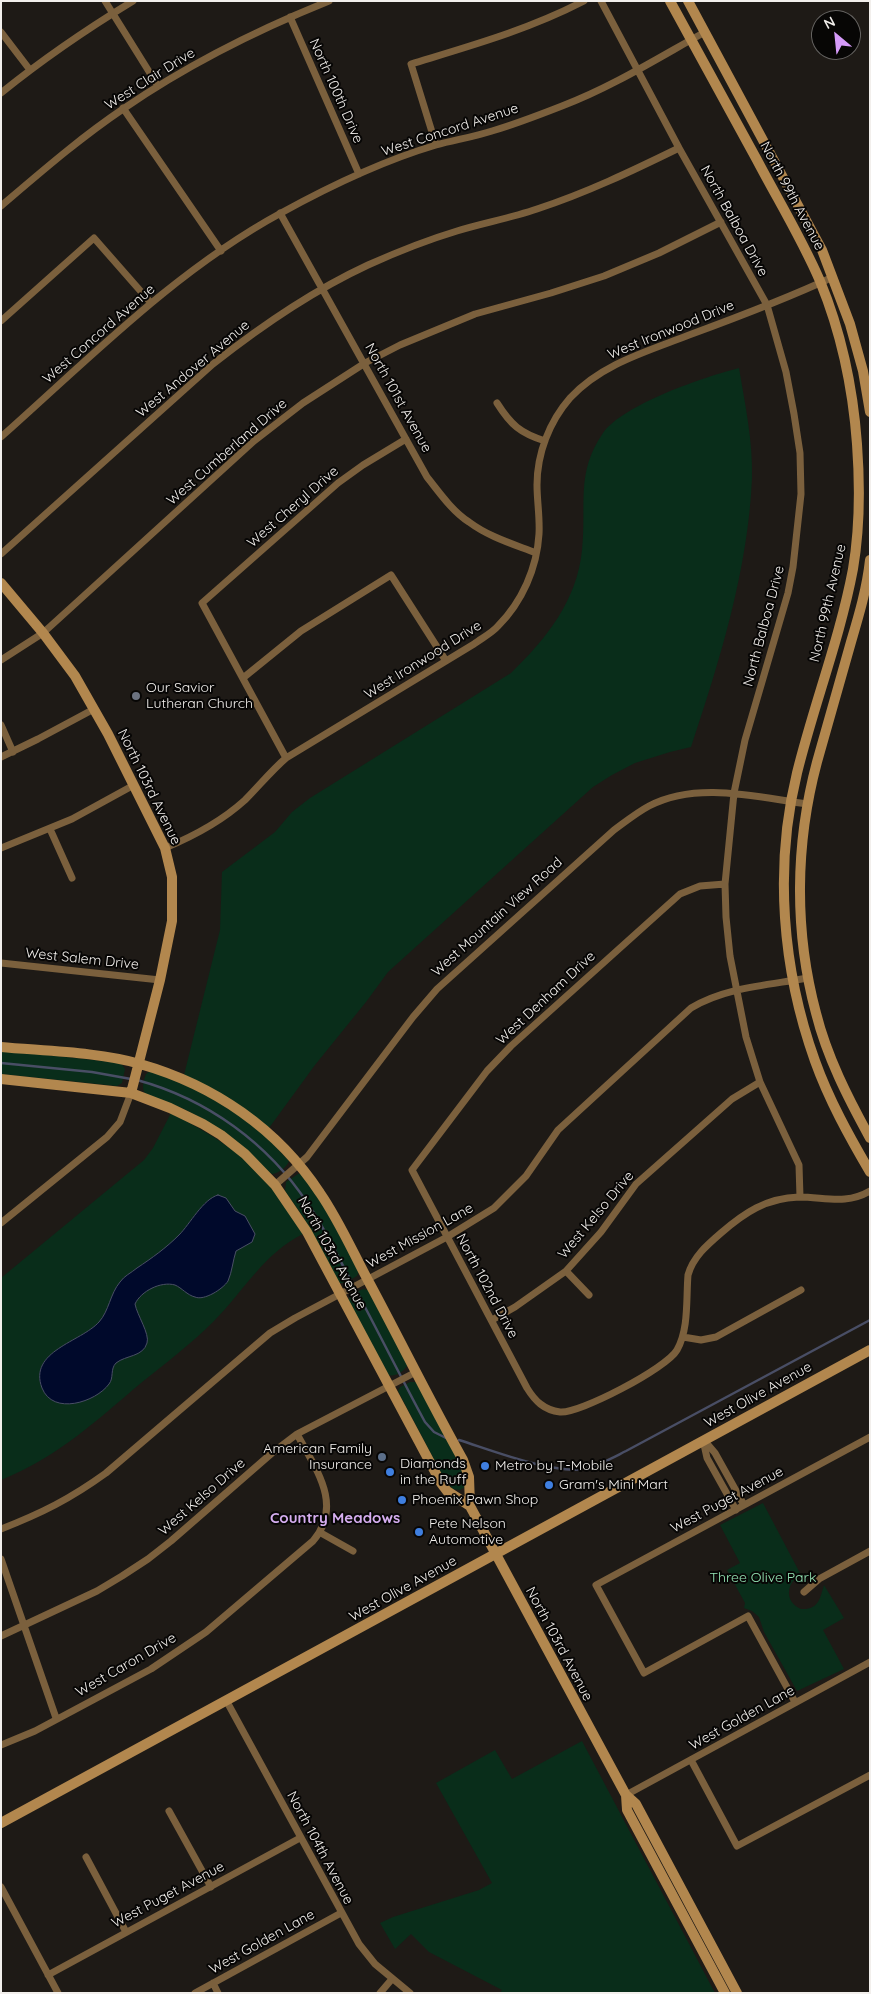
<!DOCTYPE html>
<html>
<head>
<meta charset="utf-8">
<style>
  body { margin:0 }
  #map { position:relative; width:871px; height:1994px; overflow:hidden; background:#1e1a16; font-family:Quicksand,sans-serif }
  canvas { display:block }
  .frame { position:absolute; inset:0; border:2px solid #f2efec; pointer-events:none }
  .north { position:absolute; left:811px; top:10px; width:50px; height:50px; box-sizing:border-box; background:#070605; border:1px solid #656361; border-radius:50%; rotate:332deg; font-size:14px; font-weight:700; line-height:20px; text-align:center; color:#f2efec }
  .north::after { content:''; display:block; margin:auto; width:18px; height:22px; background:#d69bfa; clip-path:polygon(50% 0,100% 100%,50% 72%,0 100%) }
</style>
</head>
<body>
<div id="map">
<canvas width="871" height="1994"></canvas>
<div class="frame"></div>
<div class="north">N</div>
</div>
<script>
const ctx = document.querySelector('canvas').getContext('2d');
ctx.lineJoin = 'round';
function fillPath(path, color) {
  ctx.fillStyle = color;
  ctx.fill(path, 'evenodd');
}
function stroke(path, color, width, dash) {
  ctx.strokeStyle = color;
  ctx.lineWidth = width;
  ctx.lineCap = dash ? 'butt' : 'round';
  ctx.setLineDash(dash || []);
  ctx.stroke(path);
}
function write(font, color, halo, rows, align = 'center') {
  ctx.font = font + ' Quicksand,sans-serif';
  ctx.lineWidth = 4;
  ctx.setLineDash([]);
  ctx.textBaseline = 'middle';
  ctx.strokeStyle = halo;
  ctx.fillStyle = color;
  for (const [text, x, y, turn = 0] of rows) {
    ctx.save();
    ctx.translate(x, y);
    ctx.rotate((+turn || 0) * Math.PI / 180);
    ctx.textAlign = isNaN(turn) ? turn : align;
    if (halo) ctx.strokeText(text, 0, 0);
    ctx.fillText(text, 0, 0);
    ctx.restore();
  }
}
const green = new Path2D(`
  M 739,368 C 745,404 753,441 752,478 C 748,570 720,660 691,747 L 670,752 L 635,763 L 612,775 L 593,787 L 388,972 L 366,1002 L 315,1065 L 269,1128 C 243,1106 215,1089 184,1075 L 220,930 L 222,872 L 275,832 L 292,812 L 310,798 L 511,673 C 546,639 577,601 582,550 C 587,506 575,473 603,433 C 624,404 704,377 739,368 Z
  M 1,1050 L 121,1063 L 125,1069 L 122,1083 L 117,1086 L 1,1074 Z
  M 150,1071 L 200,1091 L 257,1127 L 289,1161 C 287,1167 279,1173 272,1174 C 241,1155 218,1125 184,1109 C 177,1106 149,1097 145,1093 C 141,1089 144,1079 146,1074 Z
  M 171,1113 C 209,1133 246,1154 273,1189 C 284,1203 293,1219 303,1234 C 264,1253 244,1291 214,1321 C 192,1343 166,1363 141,1383 C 96,1421 58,1457 1,1480 L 1,1278 L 144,1160 L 153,1148 Z
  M 298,1174 L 301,1174 L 319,1197 L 359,1271 L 357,1276 L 345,1283 L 340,1283 L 335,1278 L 304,1218 L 285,1191 L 286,1182 Z
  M 363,1289 L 369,1290 L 408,1364 C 405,1371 396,1377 388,1375 L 348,1300 L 352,1294 Z
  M 410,1382 L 416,1382 L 464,1469 L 465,1487 L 460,1490 L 453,1489 L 446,1482 L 398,1391 L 400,1387 Z
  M 763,1503 L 801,1575 C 786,1582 784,1602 801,1609 C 819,1610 820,1598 824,1585 L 844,1618 L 823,1630 L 844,1669 L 797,1691 L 764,1632 L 759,1617 L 752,1611 L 744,1608 L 745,1603 L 727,1570 L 740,1563 L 720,1525 Z
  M 582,1741 L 715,1993 L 500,1993 L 502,1990 L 429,1952 L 411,1934 L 395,1949 L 380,1923 L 393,1917 L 479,1890 L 492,1883 L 436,1783 L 495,1750 L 512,1779 Z`);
const water = new Path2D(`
  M 218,1195 L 226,1198 L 235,1211 L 245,1216 L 255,1234 L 252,1242 L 236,1251 C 233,1260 232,1272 228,1281 C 223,1289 204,1301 195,1297 C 187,1295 182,1288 175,1285 C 161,1281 141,1291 135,1304 C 137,1315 150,1334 147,1343 C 143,1357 126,1355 116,1363 C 110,1369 114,1378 109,1384 C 96,1402 53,1416 42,1388 C 28,1351 81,1342 99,1322 C 109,1311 110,1294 120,1282 C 124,1276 131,1273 137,1268 C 152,1258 166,1248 179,1235 C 190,1224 203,1199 218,1195 Z`);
const stream = new Path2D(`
  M 1,1063 L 92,1072 L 131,1079
  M 137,1080 C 207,1099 268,1143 308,1204 C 324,1227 336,1253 349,1277 C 375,1325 399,1374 425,1422 L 434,1432 L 446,1438
  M 459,1440 C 491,1450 552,1474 583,1469 C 598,1466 612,1458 626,1451 L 870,1320`);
const street = new Path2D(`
  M 105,1 L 158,86
  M 601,1 L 679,148 L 767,305 L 786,372 L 794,414 L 800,453 L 801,494 L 793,567 L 788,593 L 745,740 L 734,793 L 725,884 L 726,917 L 730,956 L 746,1037 L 760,1082 L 799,1165 L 800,1197
  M 290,17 L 359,174
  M 1,32 L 30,70
  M 1,93 C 43,59 87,29 133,1
  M 123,108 L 221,251
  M 436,145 L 411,64 C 470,46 528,30 584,1
  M 1,206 C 41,172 80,138 123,109 C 187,65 257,30 329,1
  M 280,213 L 427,477 C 439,492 452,511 469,522 C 489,537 513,544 536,553
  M 1,321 L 94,238 L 151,303
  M 497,403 C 511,425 520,433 545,441
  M 1,437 C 90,358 176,270 281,213 C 330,186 382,161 436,145 C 454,140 474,137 492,131 C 516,124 539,115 562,106 C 612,87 658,58 705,32
  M 1,554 L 213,364 C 261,326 312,291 368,265 C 397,252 427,240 457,231 C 483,223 511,218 537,209 C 586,193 632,171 679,148
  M 1,660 L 43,633 L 254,441 L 303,403 L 365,363 L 400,345 L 475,314 L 551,293 L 604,276 L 659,253 L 721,222
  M 243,678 L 301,631 L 391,575 L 446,661
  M 1,725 L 13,752
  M 1,757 L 38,739 L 94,709
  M 286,758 L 202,603 L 338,483 L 363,465 L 406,439
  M 50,829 L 72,878
  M 1,848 L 72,819 L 134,785
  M 165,848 C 194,836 222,821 245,800 C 259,786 271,771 286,758 L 474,644 C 482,638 492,633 498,626 C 522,602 537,568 539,534 C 540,518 537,501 537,485 C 537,454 549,422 570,398 C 601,364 648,351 689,335 C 738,317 786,299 833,277
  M 725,884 L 700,886 L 680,894 L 511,1046 L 487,1071 L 412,1170 L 527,1388 C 535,1401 544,1410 560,1412 C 579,1414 667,1368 677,1350 C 689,1329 686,1299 688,1275 C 693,1257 707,1245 721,1233 C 744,1213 766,1198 799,1197 C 825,1197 846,1205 870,1191
  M 1,963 L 160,980
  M 275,1185 L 307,1157 L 413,1017 L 437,989 L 614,830 C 625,822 636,813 649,806 C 697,781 756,797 807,804
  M 1,1223 L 107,1137 L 120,1122 L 131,1093
  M 566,1271 L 589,1295
  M 492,1320 L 515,1307 L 566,1271 L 601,1232 L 636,1184 L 732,1099 L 760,1082
  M 683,1337 L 701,1340 L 716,1337 L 801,1290
  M 703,1440 L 707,1458 L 736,1510
  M 704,1440 L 715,1453 L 744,1505
  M 1,1529 C 42,1513 70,1499 106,1473 L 270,1333 L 295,1318 L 447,1237 L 494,1208 L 526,1176 L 558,1130 L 691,1008 C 726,987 769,985 808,978
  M 321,1533 L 353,1551
  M 1,1559 L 56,1718
  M 804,1592 L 819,1579 L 870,1551
  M 1,1636 L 97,1591 L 122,1576 L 148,1559 L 171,1541 L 272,1453 L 297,1434 L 416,1372
  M 226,1700 L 359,1944 L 375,1964 L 410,1993
  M 795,1702 L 748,1616 L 644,1673 L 596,1585 L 870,1437
  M 1,1745 L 35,1731 L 151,1669 L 206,1632 L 313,1541 C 344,1505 315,1468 297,1434
  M 691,1760 L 737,1846 L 870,1775
  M 626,1795 L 870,1662
  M 169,1811 L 211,1887
  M 86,1857 L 126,1932
  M 1,1887 L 58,1993
  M 48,1975 L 300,1838
  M 213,1983 L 218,1993
  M 195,1993 L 341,1913
  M 380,1993 L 392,1979`);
const secondary = new Path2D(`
  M 670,1 C 699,54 728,107 757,160 C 778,200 802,239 820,281 C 841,332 853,389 857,444 C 860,485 860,528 853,569 C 840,638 814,704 797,773 C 774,867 782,969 815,1061 C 829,1100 849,1136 870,1172
  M 688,1 L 822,250 L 850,324 L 863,371 L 870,412
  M 870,560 C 867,588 859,615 851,642 C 840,682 828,722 817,762 C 795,844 794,931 816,1013 C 827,1057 848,1098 870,1138
  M 1,583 L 43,633 L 75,676 L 108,734 L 165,848 L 172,877 L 172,921 L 160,980 L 131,1093
  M 1,1047 C 44,1051 100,1052 140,1064 C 214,1085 278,1129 320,1193 C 340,1222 354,1255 371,1286 C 402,1344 431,1403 463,1460 L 469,1477 L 470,1506
  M 1,1079 L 131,1093 L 170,1108 L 203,1124 L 221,1135 L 245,1154 L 275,1185 L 307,1232 L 441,1483 L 447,1491 L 470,1506 L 626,1795 L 636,1804 L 737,1993
  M 626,1795 L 627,1810 L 725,1993
  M 1,1823 L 870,1350`);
const markers = [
  [136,696,5,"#6b7280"],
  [382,1457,5,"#5c6f8a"],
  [485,1466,5,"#3f7fe0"],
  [390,1472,5,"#3f7fe0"],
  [549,1485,5,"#3f7fe0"],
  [402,1500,5,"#3f7fe0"],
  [419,1532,5,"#3f7fe0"]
];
const streetNames = [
  ["West Clair Drive",150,79,-32],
  ["North 100th Drive",336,91,66],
  ["West Concord Avenue",450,130,-18],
  ["North 99th Avenue",792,196,62],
  ["North Balboa Drive",734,221,61],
  ["West Ironwood Drive",671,330,-22],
  ["West Concord Avenue",99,334,-41],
  ["West Andover Avenue",193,369,-40],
  ["North 101st Avenue",398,398,61],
  ["West Cumberland Drive",227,452,-41],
  ["West Cheryl Drive",293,507,-41],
  ["North 99th Avenue",828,603,-77],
  ["North Balboa Drive",764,626,-75],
  ["West Ironwood Drive",423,660,-32],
  ["North 103rd Avenue",149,787,64],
  ["West Mountain View Road",497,917,-42],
  ["West Salem Drive",82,959,6],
  ["West Denham Drive",546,998,-43],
  ["West Kelso Drive",596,1215,-50],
  ["West Mission Lane",420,1236,-29],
  ["North 103rd Avenue",332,1253,61],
  ["North 102nd Drive",487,1286,62],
  ["West Olive Avenue",758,1395,-29],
  ["West Kelso Drive",202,1497,-41],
  ["West Puget Avenue",727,1500,-28],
  ["West Olive Avenue",403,1589,-29],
  ["North 103rd Avenue",559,1644,62],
  ["West Caron Drive",126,1665,-30],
  ["West Golden Lane",742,1718,-29],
  ["North 104th Avenue",320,1848,62],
  ["West Puget Avenue",168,1895,-28],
  ["West Golden Lane",262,1942,-29]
];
const poiNames = [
  ["Our Savior",146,688],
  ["Lutheran Church",146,704],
  ["American Family",372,1449,"right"],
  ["Insurance",372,1465,"right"],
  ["Diamonds",400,1464],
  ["in the Ruff",400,1480],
  ["Metro by T-Mobile",495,1466],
  ["Gram's Mini Mart",559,1485],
  ["Phoenix Pawn Shop",412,1500],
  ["Pete Nelson",429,1524],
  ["Automotive",429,1540]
];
const parkNames = [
  ["Three Olive Park",763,1578]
];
const neighbourhoodNames = [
  ["Country Meadows",335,1518]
];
fillPath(green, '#092d1a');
fillPath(water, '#00092b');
stroke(water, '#494e65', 1);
stroke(stream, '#494e65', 2.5);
stroke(street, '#7b603d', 7);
stroke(secondary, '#b2874e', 10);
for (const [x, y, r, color] of markers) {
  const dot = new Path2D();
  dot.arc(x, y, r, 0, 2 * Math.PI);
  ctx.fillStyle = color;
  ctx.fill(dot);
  stroke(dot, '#070605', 2);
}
write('14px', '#f2efec', '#070605', streetNames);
write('14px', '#f2efec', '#070605', poiNames, 'left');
write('14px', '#95e5b5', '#070605', parkNames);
write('bold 15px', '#d5adef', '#070605', neighbourhoodNames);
</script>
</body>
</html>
